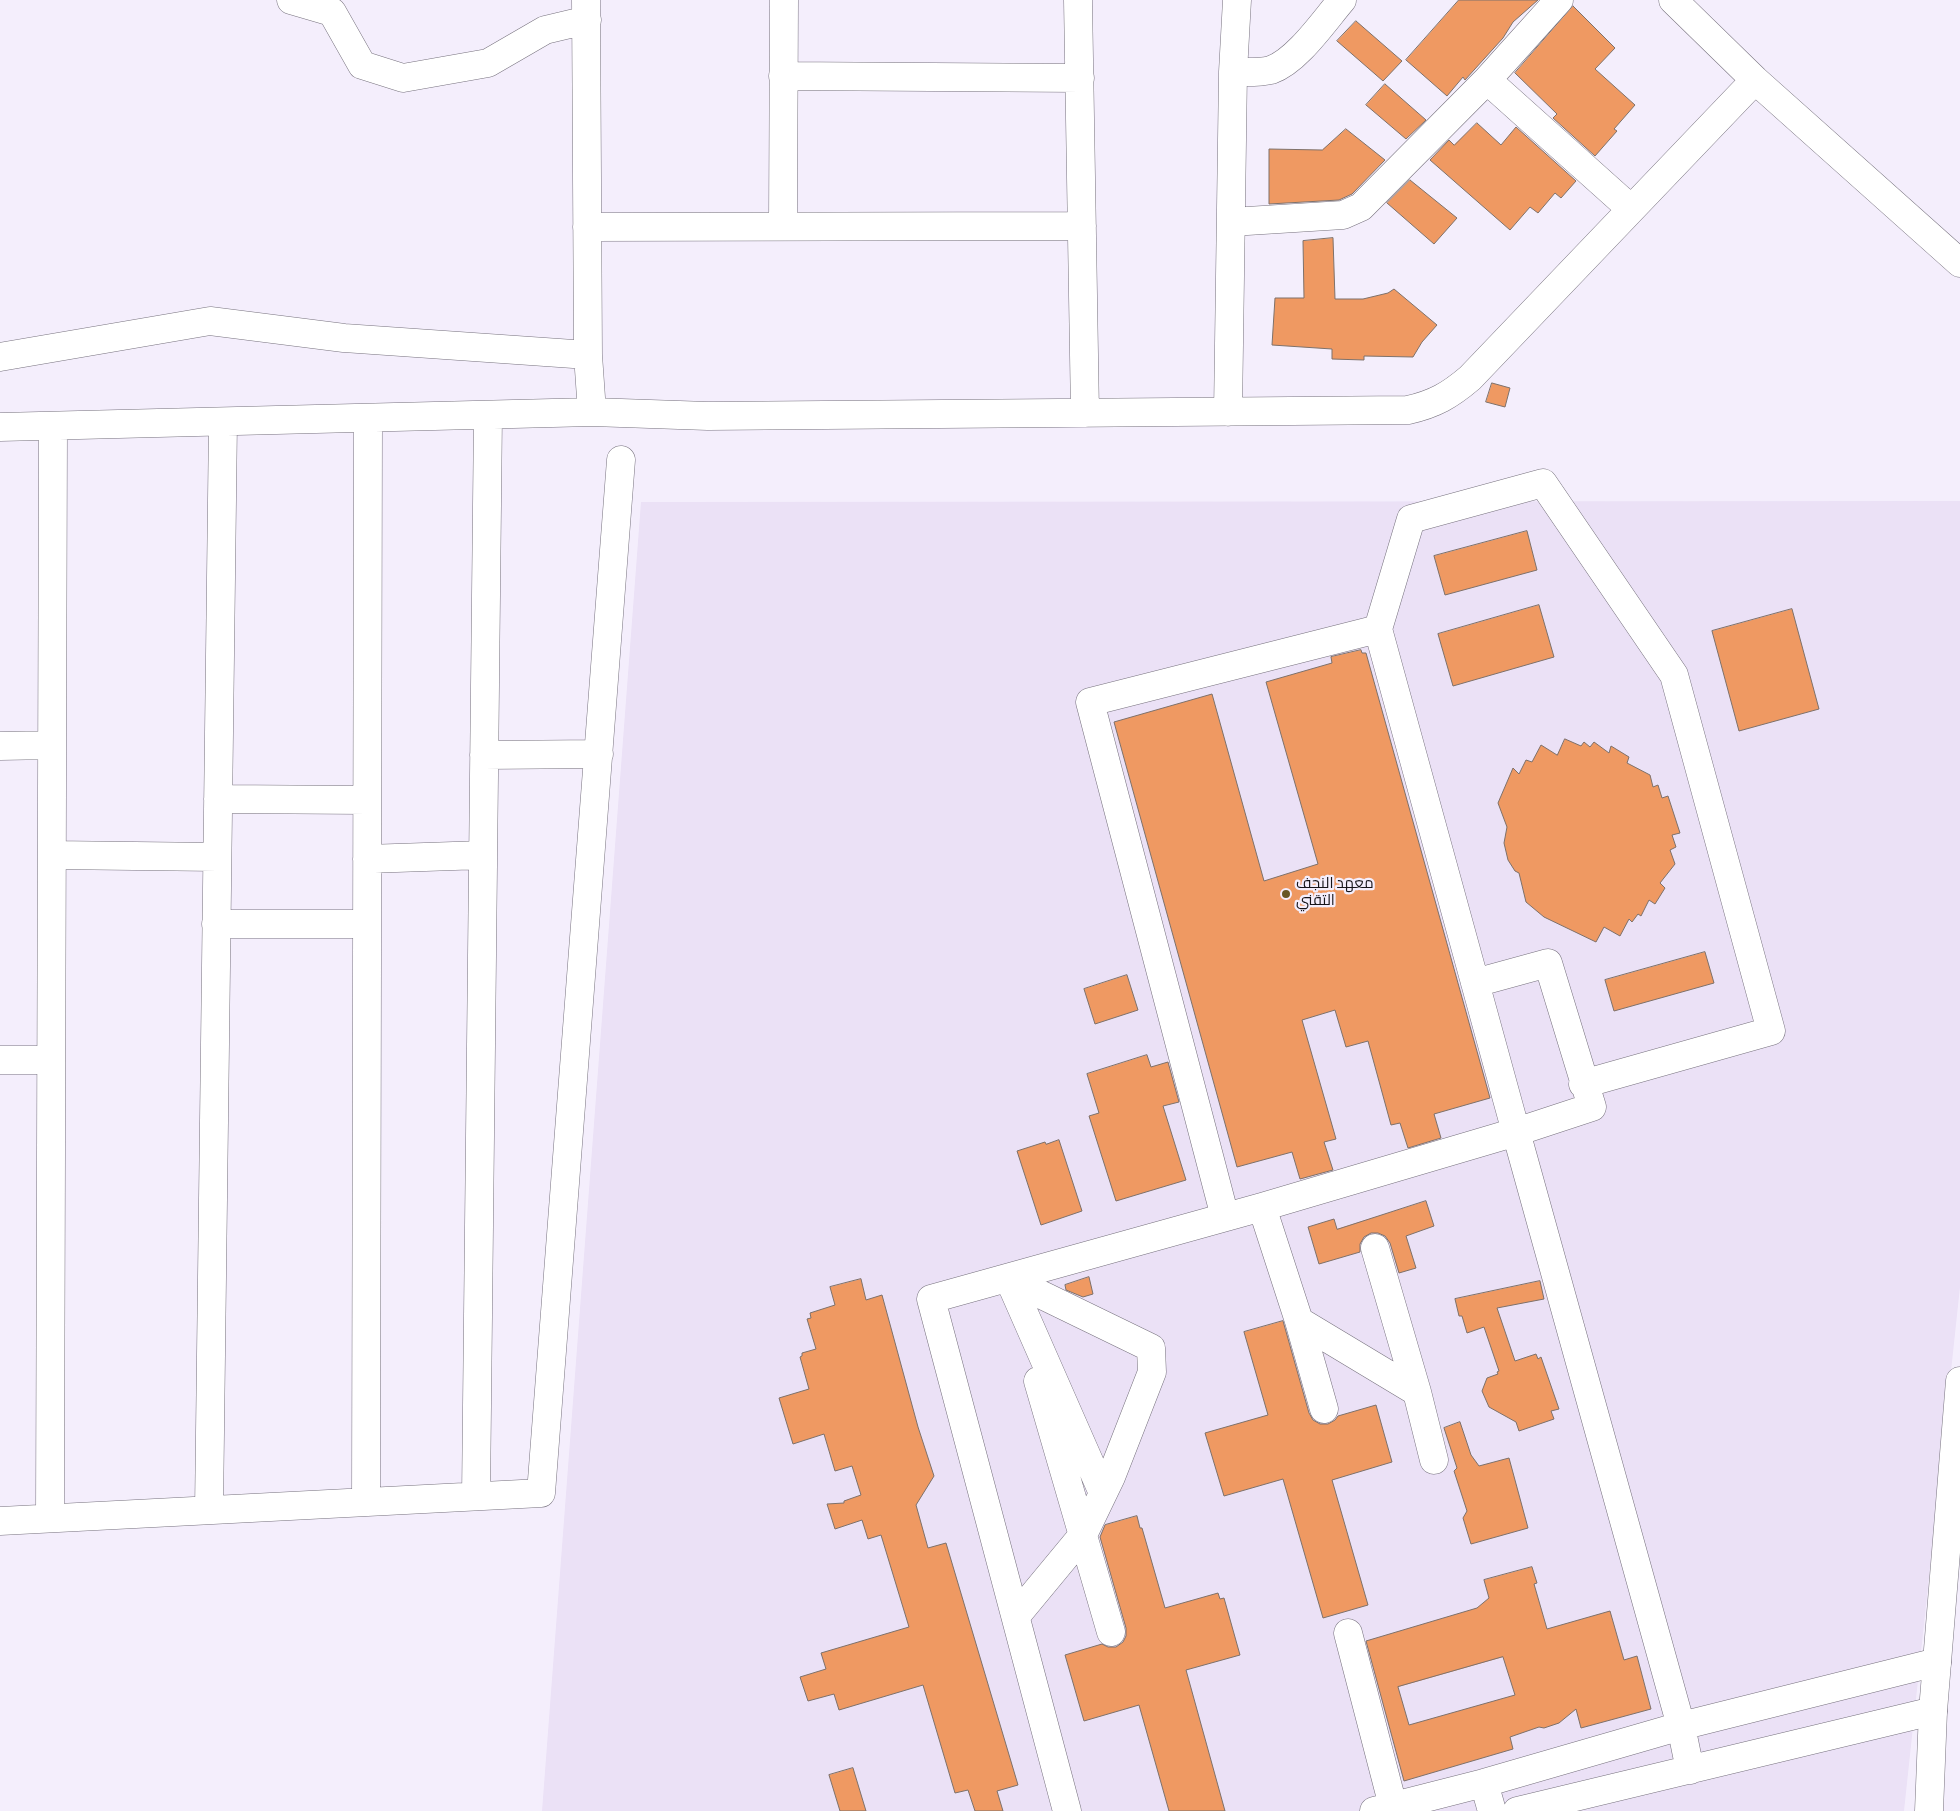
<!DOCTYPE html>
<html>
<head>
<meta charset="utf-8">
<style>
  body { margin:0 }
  canvas { display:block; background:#f4eefc }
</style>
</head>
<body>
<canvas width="1960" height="1811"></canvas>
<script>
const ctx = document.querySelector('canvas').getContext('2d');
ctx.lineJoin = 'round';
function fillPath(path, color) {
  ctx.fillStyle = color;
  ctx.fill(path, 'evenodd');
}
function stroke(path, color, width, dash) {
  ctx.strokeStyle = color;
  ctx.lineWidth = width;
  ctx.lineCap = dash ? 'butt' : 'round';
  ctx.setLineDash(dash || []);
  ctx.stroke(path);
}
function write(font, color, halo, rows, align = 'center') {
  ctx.font = font + ' "Source Sans 3",Cairo,sans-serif';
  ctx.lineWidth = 4.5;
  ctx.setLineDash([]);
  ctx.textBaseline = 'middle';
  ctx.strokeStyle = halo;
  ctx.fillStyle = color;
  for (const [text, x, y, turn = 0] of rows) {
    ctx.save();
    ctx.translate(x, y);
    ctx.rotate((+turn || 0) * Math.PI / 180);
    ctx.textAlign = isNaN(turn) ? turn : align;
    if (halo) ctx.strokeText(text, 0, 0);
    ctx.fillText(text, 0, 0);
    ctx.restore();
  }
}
const built = new Path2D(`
  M 1960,501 L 1960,1287 L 1904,1811 L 542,1811 L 641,502 Z`);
const building = new Path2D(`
  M 1459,0 L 1538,0 L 1513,22 L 1503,38 L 1465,80 L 1463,77 L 1447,96 L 1406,60 Z
  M 1573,6 L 1615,48 L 1595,69 L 1635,105 L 1614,129 L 1617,131 L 1595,156 L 1553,118 L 1557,114 L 1515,73 Z
  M 1356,21 L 1402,61 L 1383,81 L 1337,41 Z
  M 1385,84 L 1426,120 L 1406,139 L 1366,105 Z
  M 1477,123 L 1501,145 L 1516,127 L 1576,181 L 1561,198 L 1555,193 L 1538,213 L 1530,207 L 1510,230 L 1430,160 L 1449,140 L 1454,145 Z
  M 1346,129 L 1385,160 L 1352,194 L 1339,200 L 1269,204 L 1269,149 L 1322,150 Z
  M 1410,180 L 1457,218 L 1434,244 L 1387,203 Z
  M 1333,238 L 1335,299 L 1363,299 L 1388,293 L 1394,289 L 1437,325 L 1422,342 L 1413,357 L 1364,356 L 1364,360 L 1332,359 L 1332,349 L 1272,345 L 1275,298 L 1304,298 L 1303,241 Z
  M 1492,383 L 1510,388 L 1505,407 L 1486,402 Z
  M 1527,531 L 1537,570 L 1445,595 L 1434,556 Z
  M 1539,605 L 1554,657 L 1453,686 L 1438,634 Z
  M 1792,609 L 1819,709 L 1739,731 L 1712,631 Z
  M 1361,650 L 1362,653 L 1366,653 L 1490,1098 L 1434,1114 L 1441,1138 L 1408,1148 L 1400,1123 L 1391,1125 L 1368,1041 L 1346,1047 L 1335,1010 L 1302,1020 L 1336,1139 L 1324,1142 L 1333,1170 L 1300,1179 L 1292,1152 L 1237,1167 L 1114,722 L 1212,694 L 1264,881 L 1318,864 L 1266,682 L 1332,663 L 1331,657 Z
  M 1565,739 L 1581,746 L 1584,742 L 1590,747 L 1594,742 L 1609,753 L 1611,746 L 1629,757 L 1627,763 L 1650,775 L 1653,787 L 1658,785 L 1662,798 L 1668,796 L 1680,833 L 1672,835 L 1676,847 L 1670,850 L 1675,864 L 1660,883 L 1665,888 L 1655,904 L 1649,900 L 1641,916 L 1638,914 L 1632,922 L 1629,919 L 1620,936 L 1604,927 L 1596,942 L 1544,917 L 1526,902 L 1519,873 L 1515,871 L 1508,860 L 1504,843 L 1507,827 L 1498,803 L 1513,768 L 1519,774 L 1526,760 L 1532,762 L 1541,745 L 1557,755 Z
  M 1705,952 L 1714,983 L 1614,1011 L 1605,980 Z
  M 1127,975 L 1138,1010 L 1095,1024 L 1084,989 Z
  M 1147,1055 L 1151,1067 L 1168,1062 L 1179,1102 L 1163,1106 L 1186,1180 L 1116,1201 L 1089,1116 L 1099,1113 L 1087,1074 Z
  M 1059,1140 L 1082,1211 L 1041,1225 L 1017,1151 L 1045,1142 L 1046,1144 Z
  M 1426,1201 L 1434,1226 L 1406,1236 L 1416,1268 L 1399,1273 L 1390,1243 L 1385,1236 L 1378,1233 L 1371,1233 L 1364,1237 L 1360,1244 L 1360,1252 L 1319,1264 L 1308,1227 L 1334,1219 L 1337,1229 Z
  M 1089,1277 L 1093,1294 L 1083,1297 L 1066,1290 L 1065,1285 Z
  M 861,1279 L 866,1300 L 882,1295 L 918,1427 L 934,1476 L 916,1505 L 928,1548 L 946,1543 L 1018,1785 L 997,1791 L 1003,1811 L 975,1811 L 968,1790 L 955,1793 L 923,1685 L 839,1710 L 834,1694 L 808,1701 L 800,1677 L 826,1669 L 821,1653 L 909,1627 L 881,1535 L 868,1539 L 862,1520 L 835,1529 L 827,1504 L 844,1503 L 844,1501 L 861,1495 L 852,1466 L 835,1471 L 824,1434 L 793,1444 L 779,1398 L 809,1389 L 800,1357 L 802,1356 L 802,1353 L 816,1349 L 807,1319 L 811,1318 L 810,1313 L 835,1305 L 830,1287 Z
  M 1540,1281 L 1544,1299 L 1497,1308 L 1515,1361 L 1536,1354 L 1538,1359 L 1541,1357 L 1559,1409 L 1551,1411 L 1554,1419 L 1519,1431 L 1516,1422 L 1489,1407 L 1482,1391 L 1487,1378 L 1498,1374 L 1497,1372 L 1499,1371 L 1484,1327 L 1467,1333 L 1462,1316 L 1459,1316 L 1455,1299 Z
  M 1283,1321 L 1309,1413 L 1313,1420 L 1320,1424 L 1328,1424 L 1335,1420 L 1338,1416 L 1376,1405 L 1392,1462 L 1332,1480 L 1368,1605 L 1323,1618 L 1283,1479 L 1224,1496 L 1205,1433 L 1268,1415 L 1244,1332 Z
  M 1460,1422 L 1471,1455 L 1479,1466 L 1509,1458 L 1528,1528 L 1471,1544 L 1463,1518 L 1467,1511 L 1454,1471 L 1457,1468 L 1444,1428 Z
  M 1137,1516 L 1140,1528 L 1142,1528 L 1165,1608 L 1218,1593 L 1220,1599 L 1224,1598 L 1240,1655 L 1186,1670 L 1225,1811 L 1169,1811 L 1139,1705 L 1084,1721 L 1065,1655 L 1102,1644 L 1108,1647 L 1116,1647 L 1123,1642 L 1126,1636 L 1126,1628 L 1100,1537 L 1105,1525 Z
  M 1532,1567 L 1537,1583 L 1534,1584 L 1547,1629 L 1610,1611 L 1624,1660 L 1637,1656 L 1651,1709 L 1581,1728 L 1576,1709 L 1559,1723 L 1544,1728 L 1539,1727 L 1510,1737 L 1513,1749 L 1404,1781 L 1366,1641 L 1477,1608 L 1489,1598 L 1484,1580 ZM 1503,1657 L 1515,1695 L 1409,1725 L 1398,1687 Z
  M 853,1768 L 866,1811 L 840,1811 L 829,1775 Z`);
const minor = new Path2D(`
  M 291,0 L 332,12 L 362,65 L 403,78 L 488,63 L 545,30 L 587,20
  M 586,0 L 588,355 L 592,412
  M 1078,0 L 1085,413
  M 1673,0 L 1755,80 L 1960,263
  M 1233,72 L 1237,0
  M 783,76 L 1080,78
  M 1487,80 L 1631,209
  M 1231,222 L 1343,215 L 1361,207 L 1487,80 L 1559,0
  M 783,226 L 784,0
  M 587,227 L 1082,226
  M 0,357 L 210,321 L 344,338 L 588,355
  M 1228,412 L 1233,72 C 1245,72 1259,73 1271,70 C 1297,61 1324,21 1342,0
  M 0,427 L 592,412 L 708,416 L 1408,410 C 1435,404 1450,395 1470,378 L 1755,80
  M 1378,629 L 1411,519 L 1543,483 L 1674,675 L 1771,1031 L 1583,1084
  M 0,746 L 52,745
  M 484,755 L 599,754
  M 218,799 L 367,800
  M 52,855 L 217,857
  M 367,859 L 483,855
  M 216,924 L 367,924
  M 0,1060 L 51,1060
  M 1262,1207 L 1299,1321 L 1324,1409
  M 1225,1217 L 1090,702 L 1378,629 L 1516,1132 L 1592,1107 L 1548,963 L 1475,983
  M 1375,1248 L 1417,1392 L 1434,1460
  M 1299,1321 L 1417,1392
  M 1038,1381 L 1111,1632
  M 476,1496 L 488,415
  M 366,1502 L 368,418
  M 209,1510 L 223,422
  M 50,1518 L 53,426
  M 0,1521 L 541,1493 L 621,460
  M 1016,1616 L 1083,1535 L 1111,1477 L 1152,1372 L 1151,1348 L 1009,1279 L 1103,1493
  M 1348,1633 L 1393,1806
  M 1484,1783 L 1492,1811
  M 1067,1811 L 931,1299 L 1262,1207 L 1516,1132 L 1681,1726 L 1690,1770
  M 1374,1811 L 1484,1783 L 1681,1726 L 1937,1662
  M 1517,1811 L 1933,1711`);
const major = new Path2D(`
  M 1929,1811 L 1933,1711 L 1960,1381`);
const markers = [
  [1286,894,5,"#665624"]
];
const poiNames = [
  ["معهد النجف",1296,885],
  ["التقني",1296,902]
];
fillPath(built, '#ebe1f6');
fillPath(building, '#ef9962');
stroke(building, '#7e716a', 1);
stroke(minor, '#77727e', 29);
stroke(major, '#77727e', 29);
stroke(minor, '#fff', 28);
stroke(major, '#fff', 28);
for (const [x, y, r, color] of markers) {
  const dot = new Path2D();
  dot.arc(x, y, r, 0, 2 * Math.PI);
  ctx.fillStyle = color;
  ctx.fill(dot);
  stroke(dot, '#f4eefc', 2);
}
write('15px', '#161419', '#f4eefc', poiNames, 'left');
</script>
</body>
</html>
